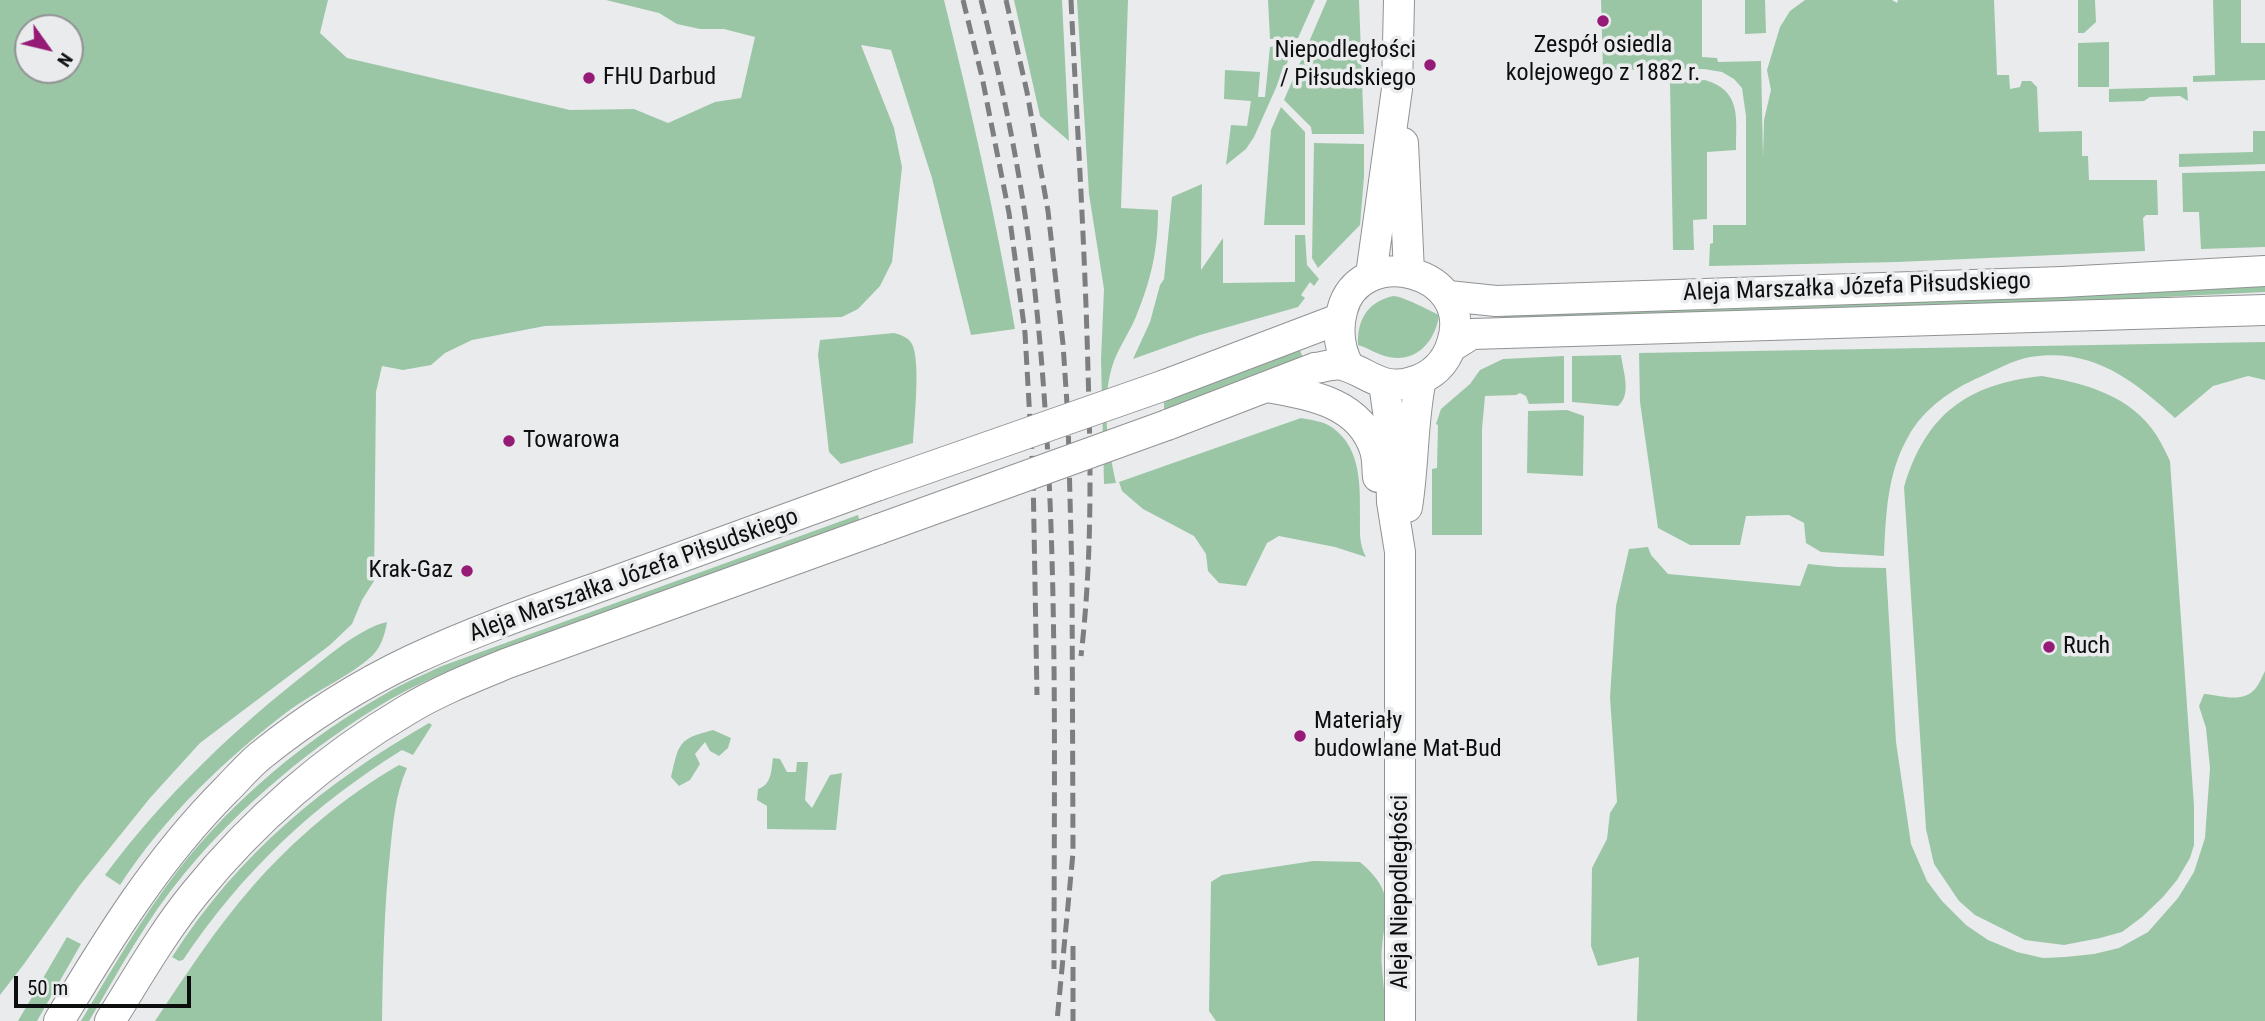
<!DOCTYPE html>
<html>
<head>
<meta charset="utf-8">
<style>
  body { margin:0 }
  #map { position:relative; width:2265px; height:1021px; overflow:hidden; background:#eaebed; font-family:"Roboto Condensed",sans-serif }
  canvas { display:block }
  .north { position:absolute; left:14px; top:14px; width:70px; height:70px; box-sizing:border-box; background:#eaebed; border:2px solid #929394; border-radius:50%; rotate:124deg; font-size:19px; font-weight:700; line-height:28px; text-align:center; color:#0d0e0e }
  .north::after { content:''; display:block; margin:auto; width:24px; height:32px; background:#951b76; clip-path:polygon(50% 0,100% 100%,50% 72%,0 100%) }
  .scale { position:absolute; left:14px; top:976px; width:177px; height:32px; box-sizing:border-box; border:4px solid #0d0e0e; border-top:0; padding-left:9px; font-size:21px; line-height:24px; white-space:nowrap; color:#0d0e0e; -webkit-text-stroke:5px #eaebed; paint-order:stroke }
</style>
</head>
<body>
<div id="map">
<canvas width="2265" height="1021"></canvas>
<div class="north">N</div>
<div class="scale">50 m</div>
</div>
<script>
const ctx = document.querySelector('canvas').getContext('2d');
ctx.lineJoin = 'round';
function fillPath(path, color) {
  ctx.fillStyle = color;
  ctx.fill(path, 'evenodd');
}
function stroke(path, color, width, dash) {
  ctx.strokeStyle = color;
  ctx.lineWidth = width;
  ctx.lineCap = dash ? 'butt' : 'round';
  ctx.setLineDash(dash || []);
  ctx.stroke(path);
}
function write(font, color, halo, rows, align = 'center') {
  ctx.font = font + ' "Roboto Condensed",sans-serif';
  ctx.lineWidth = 7;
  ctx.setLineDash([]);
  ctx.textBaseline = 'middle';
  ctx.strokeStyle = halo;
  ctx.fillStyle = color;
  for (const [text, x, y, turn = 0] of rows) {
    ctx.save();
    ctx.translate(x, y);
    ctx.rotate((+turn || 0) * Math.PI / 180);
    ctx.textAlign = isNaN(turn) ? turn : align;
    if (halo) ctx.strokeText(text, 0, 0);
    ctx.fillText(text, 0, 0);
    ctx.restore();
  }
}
const green = new Path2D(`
  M 0,0 L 328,0 L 320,33 L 347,58 L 570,110 L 634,109 L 668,123 L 715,102 L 741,98 L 755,37 L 724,29 L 700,29 L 677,24 L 659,13 L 606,0 L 944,0 C 971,109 996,218 1015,329 L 971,335 L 932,178 L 891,50 L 861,45 L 894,128 L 902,167 L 892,262 L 880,286 L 858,309 L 842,317 L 545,326 L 472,340 L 445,353 L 431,365 L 403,370 L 382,366 L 376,392 L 374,581 L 362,600 L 352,624 L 330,645 L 200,743 L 150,798 L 80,885 L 24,964 L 0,995 ZM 28,28 L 70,28 L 70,70 L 28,70 Z
  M 1014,0 L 1062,0 L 1069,141 L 1040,116 Z
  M 1077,0 L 1128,0 L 1121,208 L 1158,210 C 1158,250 1151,281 1135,319 C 1128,335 1117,350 1112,367 C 1101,404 1108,446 1116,483 L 1104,484 L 1101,360 L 1104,289 L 1089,194 Z
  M 1268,0 L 1315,0 L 1298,38 L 1270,39 Z
  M 1327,0 L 1359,0 L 1364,134 L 1312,134 L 1311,127 L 1284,100 Z
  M 1601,0 L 1702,0 L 1702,57 L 1717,58 L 1718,62 L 1761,61 L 1763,157 L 1764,120 L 1771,90 L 1767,70 L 1780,27 L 1790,11 L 1805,0 L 1892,0 L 1897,3 L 1898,0 L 1994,0 L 1997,75 L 2009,75 L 2010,89 L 2020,87 L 2022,81 L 2031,81 L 2037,87 L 2039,132 L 2082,131 L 2082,156 L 2088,156 L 2089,180 L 2157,180 L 2158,215 L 2146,215 L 2143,218 L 2145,251 L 1898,262 L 1709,266 L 1710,244 L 1713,243 L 1713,225 L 1746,225 L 1746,116 L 1742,88 L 1734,79 L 1722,72 L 1704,69 L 1603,70 Z
  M 1745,0 L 1765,0 L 1766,33 L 1745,34 Z
  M 2078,0 L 2095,0 L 2096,22 L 2084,33 L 2078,33 Z
  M 2213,0 L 2241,0 L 2241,43 L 2265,43 L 2265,80 L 2193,82 L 2193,76 L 2215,75 Z
  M 2109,42 L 2109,87 L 2078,87 L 2078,43 Z
  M 1296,43 L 1254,137 L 1246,149 L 1226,165 L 1231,125 L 1247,126 L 1251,101 L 1224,99 L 1225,70 L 1260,72 L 1258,97 L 1265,97 L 1270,47 Z
  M 1705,80 C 1742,91 1736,118 1736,150 L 1707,152 L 1707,219 L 1693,220 L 1694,250 L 1673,250 L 1670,83 Z
  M 2187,87 L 2188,101 L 2180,96 L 2150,97 L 2144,101 L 2109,102 L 2109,89 Z
  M 1281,107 L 1305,132 L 1305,225 L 1264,225 L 1271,130 Z
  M 2253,131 L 2265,131 L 2265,164 L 2179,167 L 2179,154 L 2253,152 Z
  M 1314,143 L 1364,144 L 1364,177 L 1360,225 L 1318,268 L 1312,258 Z
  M 2265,171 L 2265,247 L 2201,249 L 2199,212 L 2183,212 L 2182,173 Z
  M 1202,184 L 1201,270 L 1223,238 L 1223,283 L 1295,282 L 1295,235 L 1305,235 L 1307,265 L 1319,279 L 1314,286 L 1310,282 L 1301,295 L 1305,298 L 1298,307 L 1200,335 L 1133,359 L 1150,322 L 1160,285 L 1164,279 L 1172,197 Z
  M 2265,283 L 2265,292 L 2081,301 L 1503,321 L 1503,313 Z
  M 1393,296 C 1402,296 1429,310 1439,315 C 1436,340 1417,363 1389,357 C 1378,355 1368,348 1358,345 C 1357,319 1368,302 1393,296 Z
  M 894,333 C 901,335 908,337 912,344 C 921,362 914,422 913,443 L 841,464 L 829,452 L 818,355 L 820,340 Z
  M 2265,342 L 2265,380 L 2248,376 L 2213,386 L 2175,418 C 2133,379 2091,347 2030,357 C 2013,360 1996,370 1980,377 C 1952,389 1923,409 1908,437 C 1887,474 1886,514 1884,556 L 1821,552 L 1806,543 L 1804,523 L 1789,515 L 1746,516 L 1740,545 L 1690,545 L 1658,528 L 1640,402 L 1639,353 Z
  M 1300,350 L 1303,358 L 1164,411 L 1164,402 Z
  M 1621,355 C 1623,371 1632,395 1618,406 L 1572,402 L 1572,356 Z
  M 1564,356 L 1564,403 L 1529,404 L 1526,396 L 1520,393 L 1516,395 L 1485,396 L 1482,429 L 1482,535 L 1432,535 L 1432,469 L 1437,468 L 1438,425 L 1436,424 L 1441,409 L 1470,384 L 1480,370 L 1503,359 Z
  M 2042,376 C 2085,383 2132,396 2157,436 C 2162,444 2166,453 2170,461 L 2194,806 L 2194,845 L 2190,858 L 2177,880 L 2163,897 L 2142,917 L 2122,932 L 2100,938 L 2064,945 L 2025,940 L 1975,915 L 1959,901 L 1934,864 L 1926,829 L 1904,487 C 1926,414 1967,384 2042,376 Z
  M 1567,410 L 1584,416 L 1583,476 L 1527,473 L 1528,411 Z
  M 1301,418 C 1311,420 1324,421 1333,428 C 1362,449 1360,488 1360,519 C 1360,533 1359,544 1366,557 L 1335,547 L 1279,536 L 1267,543 L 1246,586 L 1219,583 L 1208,571 L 1206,554 L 1194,536 L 1143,509 L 1122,491 L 1119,482 Z
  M 858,515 L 860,523 C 757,559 653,594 550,632 C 496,653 440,671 389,700 C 312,746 241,805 184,874 C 147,918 119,971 89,1021 L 81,1021 C 112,969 142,917 179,869 C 234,799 307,738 385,694 C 403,683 423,675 442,666 Z
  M 1648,547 L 1651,555 L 1668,574 L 1800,586 L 1808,564 L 1838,567 L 1886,568 L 1896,742 L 1911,844 L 1927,881 L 1942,901 L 1966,925 L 1988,940 L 2017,952 L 2043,958 L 2065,957 L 2094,954 L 2119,948 L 2148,932 L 2178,898 L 2194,872 L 2205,838 L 2210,768 L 2206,728 L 2199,706 L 2204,694 C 2219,695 2240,703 2253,691 C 2258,687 2262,677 2265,671 L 2265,1021 L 1637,1021 L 1639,957 L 1598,966 L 1591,946 L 1592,868 L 1607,839 L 1610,813 L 1617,802 L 1610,697 L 1616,606 L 1629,549 Z
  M 387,622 C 385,635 381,647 372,656 C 350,676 316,691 291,709 C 226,758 165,816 120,885 L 105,875 C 165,795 235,728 314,667 C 333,652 363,627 387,622 Z
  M 429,723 L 432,725 L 413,755 L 402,750 C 312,806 242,872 183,960 L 179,961 L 172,957 C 240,852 322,785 429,723 Z
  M 713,730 L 731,738 L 728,748 L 719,756 L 710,751 L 705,742 L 695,754 L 700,764 L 690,780 L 679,786 L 671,777 C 679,743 678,739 713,730 Z
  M 773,758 L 780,759 L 787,772 L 796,772 L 797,762 L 808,762 L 805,800 L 812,808 L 830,775 L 842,773 L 836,830 L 767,829 L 767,806 L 757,800 L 758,789 C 772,784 771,771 773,758 Z
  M 399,765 L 407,768 C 395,795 393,824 390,853 C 384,909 383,965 382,1021 L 155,1021 C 185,976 216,928 252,887 C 293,840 345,796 399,765 Z
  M 1313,861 L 1360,862 C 1404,899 1379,919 1382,967 C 1383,985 1386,1003 1387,1021 L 1216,1021 L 1209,1011 L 1211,882 L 1222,875 Z
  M 67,937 L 81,944 L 37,1021 L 18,1021 Z`);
const minor = new Path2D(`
  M 1403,143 L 1409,272
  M 1371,275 L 1397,89 L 1399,0
  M 1448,296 L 1496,301 L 2062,282 L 2265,271
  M 1451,347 L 1472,334 L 2265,310
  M 1384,383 L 1390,426 L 1392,502 L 1400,552 L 1400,1021
  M 1165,385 L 1339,319
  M 1267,387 C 1310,395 1360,402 1375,450 C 1378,459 1377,469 1378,477
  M 1167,425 L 1315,368 C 1324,367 1334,363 1342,365 C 1367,371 1381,392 1412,382 C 1433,376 1446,363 1452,343 C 1476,270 1359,242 1342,311 C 1337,331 1339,349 1349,367
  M 1407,507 C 1414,464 1412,421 1421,379
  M 59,1021 C 108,939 158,858 226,790 C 237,779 248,766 260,756 C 306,719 359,685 412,660 C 476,630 543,607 610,583 C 699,551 789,518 879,485
  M 110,1021 C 137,978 163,932 195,893 C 253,821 327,757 407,710 C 438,691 474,677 508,663 L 879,529`);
const rail = new Path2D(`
  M 963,0 L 982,77 L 1009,213 L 1025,333 L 1033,473 L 1037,695
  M 981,0 C 1006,99 1026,200 1036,302 C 1059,523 1054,746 1054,969
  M 1006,0 L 1027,92 L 1048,211 L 1063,344 L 1068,419 L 1072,576 L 1073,853 L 1057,1021
  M 1071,0 C 1077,124 1085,247 1088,371 C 1091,466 1092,561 1081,656
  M 1073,946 L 1073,1021`);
const minorBridge = new Path2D(`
  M 879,485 L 1165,385
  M 879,529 L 1167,425`);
const markers = [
  [1603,21,7,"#951b76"],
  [1430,65,7,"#951b76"],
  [589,78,7,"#951b76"],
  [509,441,7,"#951b76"],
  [467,571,7,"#951b76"],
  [2049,647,7,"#951b76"],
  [1300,736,7,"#951b76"]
];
const poiNames = [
  ["Zespół osiedla",1603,46,"center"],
  ["kolejowego z 1882 r.",1603,74,"center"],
  ["Niepodległości",1416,51,"right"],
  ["/ Piłsudskiego",1416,79,"right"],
  ["FHU Darbud",603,78],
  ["Towarowa",523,441],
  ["Krak-Gaz",453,571,"right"],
  ["Ruch",2063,647],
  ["Materiały",1314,722],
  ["budowlane Mat-Bud",1314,750]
];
const streetNames = [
  ["Aleja Marszałka Józefa Piłsudskiego",1857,288,-2],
  ["Aleja Marszałka Józefa Piłsudskiego",634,576,-20],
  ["Aleja Niepodległości",1401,892,-90]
];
fillPath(green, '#9bc6a6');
stroke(minor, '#919294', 32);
stroke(minor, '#fff', 30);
stroke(rail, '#7d7e7f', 5, [14, 7]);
stroke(minorBridge, '#919294', 32, []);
stroke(minorBridge, '#fff', 30);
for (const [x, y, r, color] of markers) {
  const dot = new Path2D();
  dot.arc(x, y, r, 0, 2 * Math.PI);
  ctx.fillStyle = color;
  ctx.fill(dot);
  stroke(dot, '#eaebed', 2.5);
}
write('24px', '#0d0e0e', '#eaebed', poiNames, 'left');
write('24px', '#0d0e0e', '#eaebed', streetNames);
</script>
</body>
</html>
